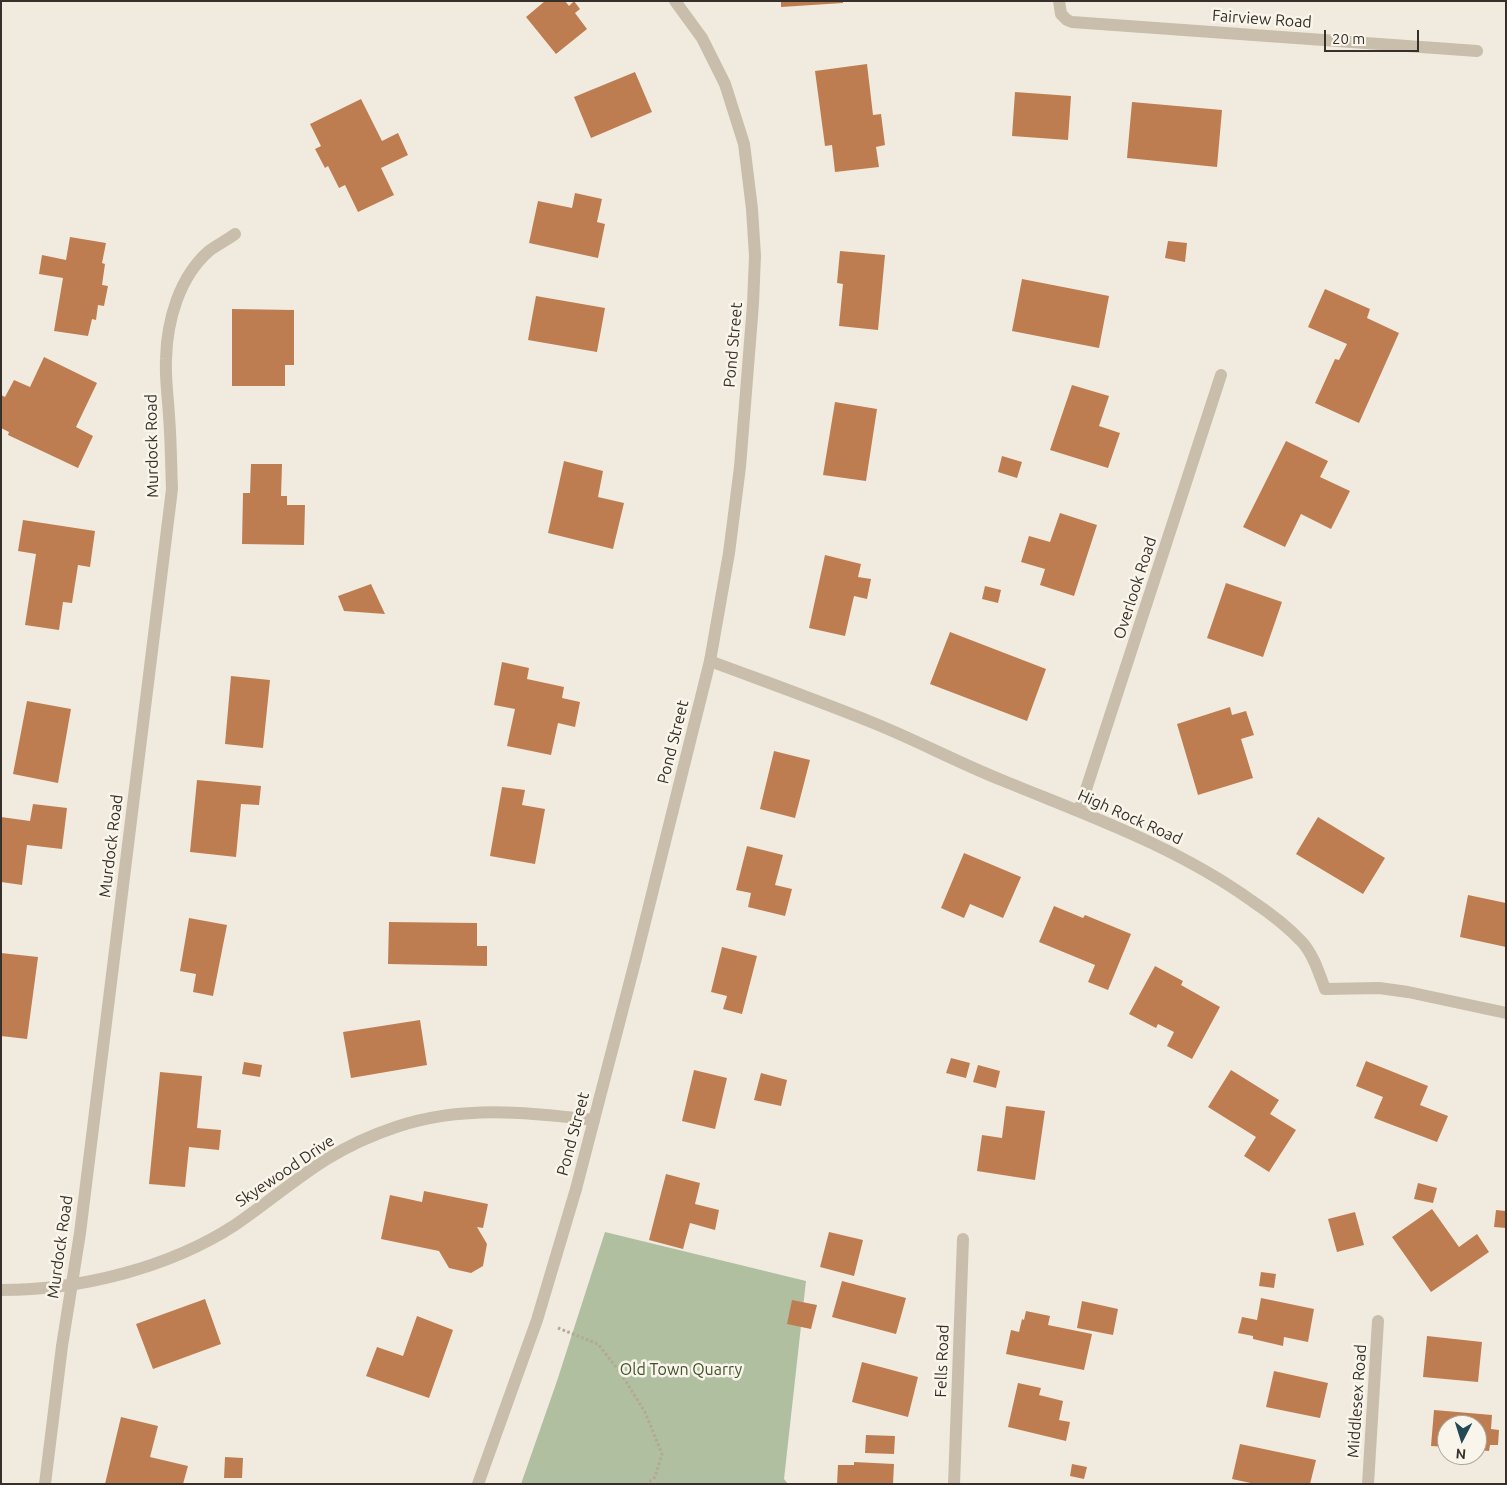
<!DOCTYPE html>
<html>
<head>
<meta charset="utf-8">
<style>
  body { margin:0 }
  #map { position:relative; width:1507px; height:1485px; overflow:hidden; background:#f1ebdf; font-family:Ubuntu,sans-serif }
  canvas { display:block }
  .frame { position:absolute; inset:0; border:2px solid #37302a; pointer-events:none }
  .north { position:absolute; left:1437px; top:1415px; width:50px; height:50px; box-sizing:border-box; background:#f9f5eb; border:1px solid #aba69e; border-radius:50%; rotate:185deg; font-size:14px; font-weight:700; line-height:20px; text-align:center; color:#37302a }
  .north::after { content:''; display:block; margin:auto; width:18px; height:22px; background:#224a56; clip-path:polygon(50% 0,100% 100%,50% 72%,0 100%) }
  .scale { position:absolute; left:1324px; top:30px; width:95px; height:22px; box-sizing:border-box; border:2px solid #37302a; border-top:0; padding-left:6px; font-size:15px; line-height:18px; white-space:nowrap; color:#37302a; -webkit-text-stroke:4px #f9f5eb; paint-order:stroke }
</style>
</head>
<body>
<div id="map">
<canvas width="1507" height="1485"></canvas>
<div class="frame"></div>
<div class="north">N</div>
<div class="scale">20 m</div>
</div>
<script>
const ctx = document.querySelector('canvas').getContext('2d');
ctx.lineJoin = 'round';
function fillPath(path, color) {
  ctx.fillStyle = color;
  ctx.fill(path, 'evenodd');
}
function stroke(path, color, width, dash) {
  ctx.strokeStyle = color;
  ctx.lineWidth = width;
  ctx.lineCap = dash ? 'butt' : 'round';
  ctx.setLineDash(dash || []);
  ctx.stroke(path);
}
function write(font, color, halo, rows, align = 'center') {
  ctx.font = font + ' Ubuntu,sans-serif';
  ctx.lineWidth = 5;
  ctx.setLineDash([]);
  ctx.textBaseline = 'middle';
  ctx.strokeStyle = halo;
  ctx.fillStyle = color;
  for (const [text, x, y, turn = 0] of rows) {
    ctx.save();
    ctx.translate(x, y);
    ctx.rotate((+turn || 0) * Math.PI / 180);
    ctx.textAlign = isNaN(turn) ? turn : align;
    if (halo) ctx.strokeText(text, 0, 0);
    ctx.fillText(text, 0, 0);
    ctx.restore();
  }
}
const green = new Path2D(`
  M 605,1232 L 806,1281 L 784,1479 L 788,1484 L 521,1484 L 557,1381 Z`);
const building = new Path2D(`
  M 545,1 L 565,1 L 569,6 L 574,1 L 580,9 L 575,13 L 587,29 L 556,54 L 526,17 Z
  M 781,1 L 843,1 L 843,3 L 781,7 Z
  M 867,64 L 873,115 L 881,114 L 885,145 L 876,147 L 879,167 L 835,172 L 832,145 L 825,146 L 815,71 Z
  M 635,72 L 652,112 L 591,138 L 574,97 Z
  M 1015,92 L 1071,96 L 1068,140 L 1012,136 Z
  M 361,99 L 382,141 L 398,133 L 408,155 L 381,168 L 394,195 L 358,212 L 345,185 L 339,188 L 328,166 L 325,168 L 315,149 L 321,146 L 310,124 Z
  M 1132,102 L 1222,110 L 1217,167 L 1127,158 Z
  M 575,193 L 602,199 L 597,222 L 605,224 L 598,258 L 529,243 L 538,201 L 572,208 Z
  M 70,237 L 106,243 L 102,263 L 105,264 L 102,285 L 108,286 L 104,306 L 98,305 L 96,320 L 92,319 L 88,336 L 54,331 L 63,278 L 39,274 L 42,255 L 66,260 Z
  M 1168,241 L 1187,243 L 1185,262 L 1165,258 Z
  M 840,251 L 885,255 L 878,330 L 839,326 L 843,284 L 837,283 Z
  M 1022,279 L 1109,296 L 1099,348 L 1012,331 Z
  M 1325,289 L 1370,309 L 1367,318 L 1399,333 L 1359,423 L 1315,403 L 1335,359 L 1339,360 L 1347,344 L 1308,327 Z
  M 536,296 L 605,308 L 597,352 L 528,340 Z
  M 232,309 L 294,310 L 294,365 L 285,365 L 285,386 L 232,386 Z
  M 44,357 L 97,383 L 76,427 L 93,436 L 78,468 L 8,435 L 9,432 L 1,428 L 1,395 L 5,397 L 14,380 L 30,387 Z
  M 1072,385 L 1109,396 L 1099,426 L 1120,433 L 1108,468 L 1050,450 Z
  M 835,402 L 877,409 L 866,481 L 823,475 Z
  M 1286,441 L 1328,461 L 1320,477 L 1350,491 L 1331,529 L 1301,514 L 1285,547 L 1243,527 Z
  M 1002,456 L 1022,462 L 1017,478 L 998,472 Z
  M 564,461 L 603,471 L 598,497 L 624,503 L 613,549 L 548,533 Z
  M 251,464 L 282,464 L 281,496 L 287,496 L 287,505 L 305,505 L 304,545 L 242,544 L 243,493 L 250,493 Z
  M 1060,513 L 1097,525 L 1074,596 L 1040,585 L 1045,569 L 1021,562 L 1029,536 L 1050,542 Z
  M 23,520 L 95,531 L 90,567 L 78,565 L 72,603 L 63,602 L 59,630 L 25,625 L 36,554 L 18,551 Z
  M 825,555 L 861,564 L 858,577 L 871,579 L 867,599 L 854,596 L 845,636 L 809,628 Z
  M 1226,583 L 1282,602 L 1263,657 L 1207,638 Z
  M 371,584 L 385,614 L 344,611 L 338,596 Z
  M 985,586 L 1001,590 L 998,603 L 982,599 Z
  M 950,632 L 1046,669 L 1027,721 L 930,684 Z
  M 502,662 L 529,668 L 527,679 L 564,687 L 562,698 L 580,702 L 575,727 L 558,723 L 551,755 L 507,746 L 515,709 L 494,705 Z
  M 231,676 L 270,680 L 263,748 L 225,744 Z
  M 27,701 L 71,709 L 58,783 L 13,774 Z
  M 1230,707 L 1232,715 L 1246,711 L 1254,735 L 1241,739 L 1253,778 L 1198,795 L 1177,724 Z
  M 774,751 L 810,760 L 795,818 L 760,809 Z
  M 197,780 L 261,786 L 259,805 L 241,804 L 236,857 L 190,852 Z
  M 502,787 L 525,790 L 522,805 L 545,809 L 535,864 L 490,856 Z
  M 33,804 L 67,808 L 62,849 L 27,845 L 22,885 L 1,882 L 1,817 L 30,821 Z
  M 1318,817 L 1385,858 L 1363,894 L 1296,854 Z
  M 747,846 L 783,855 L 775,885 L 792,889 L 785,916 L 748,907 L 751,893 L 736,890 Z
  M 964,853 L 1021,877 L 1003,918 L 970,904 L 964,918 L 941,908 Z
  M 1468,895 L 1506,903 L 1506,947 L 1460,937 Z
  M 1054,906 L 1083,918 L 1085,915 L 1131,934 L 1108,990 L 1088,982 L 1095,965 L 1039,942 Z
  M 189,918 L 227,925 L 213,996 L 193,992 L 196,974 L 180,971 Z
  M 389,922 L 477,923 L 477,946 L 487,946 L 487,966 L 388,964 Z
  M 722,947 L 757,956 L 742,1014 L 723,1009 L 727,996 L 711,992 Z
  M 1,953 L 38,957 L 27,1039 L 1,1036 Z
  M 1155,966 L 1183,981 L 1181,985 L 1220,1007 L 1192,1059 L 1167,1046 L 1174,1032 L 1158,1024 L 1156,1028 L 1129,1014 Z
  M 420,1020 L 427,1065 L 351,1078 L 343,1032 Z
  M 951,1058 L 970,1063 L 966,1078 L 946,1073 Z
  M 1366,1061 L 1428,1086 L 1420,1105 L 1448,1116 L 1437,1142 L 1374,1118 L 1383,1097 L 1356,1086 Z
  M 244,1062 L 262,1065 L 260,1077 L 242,1074 Z
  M 978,1065 L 1000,1071 L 996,1088 L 973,1082 Z
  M 694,1070 L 727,1078 L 715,1129 L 682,1121 Z
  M 1231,1070 L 1279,1100 L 1270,1114 L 1296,1130 L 1269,1172 L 1244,1156 L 1256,1137 L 1208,1107 Z
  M 160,1072 L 202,1076 L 197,1128 L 221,1130 L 219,1150 L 189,1147 L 185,1187 L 149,1184 Z
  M 761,1073 L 787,1080 L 781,1106 L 754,1100 Z
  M 1006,1106 L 1045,1111 L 1035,1180 L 977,1171 L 982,1135 L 1002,1138 Z
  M 666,1174 L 700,1183 L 695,1204 L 719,1210 L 715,1230 L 690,1223 L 683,1249 L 649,1240 Z
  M 1418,1183 L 1437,1188 L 1433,1203 L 1414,1199 Z
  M 424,1191 L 488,1204 L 483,1228 L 477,1227 L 487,1244 L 483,1266 L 471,1273 L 449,1268 L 439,1251 L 381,1239 L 390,1195 L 422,1202 Z
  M 1432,1209 L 1459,1247 L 1477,1234 L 1489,1252 L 1431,1292 L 1392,1237 Z
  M 1496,1210 L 1506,1211 L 1506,1228 L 1494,1227 Z
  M 1355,1212 L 1364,1245 L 1337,1252 L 1328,1219 Z
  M 829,1232 L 863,1240 L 854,1276 L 820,1267 Z
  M 1261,1272 L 1276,1274 L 1274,1288 L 1259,1286 Z
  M 842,1281 L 906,1298 L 896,1334 L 832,1317 Z
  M 1261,1298 L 1314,1309 L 1308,1342 L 1284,1337 L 1283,1346 L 1253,1339 L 1253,1336 L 1238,1333 L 1242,1317 L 1257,1320 Z
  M 205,1299 L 221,1344 L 153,1369 L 136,1324 Z
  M 792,1300 L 817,1305 L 811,1329 L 787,1324 Z
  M 1082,1301 L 1118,1309 L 1113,1335 L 1077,1328 Z
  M 1026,1311 L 1050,1316 L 1048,1325 L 1092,1334 L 1084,1370 L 1006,1354 L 1011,1330 L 1019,1332 L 1022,1319 L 1024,1320 Z
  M 417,1316 L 453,1330 L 429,1398 L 366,1376 L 377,1347 L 403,1356 Z
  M 1427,1336 L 1482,1342 L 1478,1382 L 1423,1377 Z
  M 862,1362 L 918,1377 L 908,1417 L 852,1402 Z
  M 1274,1371 L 1328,1383 L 1320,1418 L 1266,1407 Z
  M 1018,1383 L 1041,1388 L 1039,1395 L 1063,1401 L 1059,1420 L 1070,1422 L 1066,1441 L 1008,1427 Z
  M 1434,1410 L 1492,1415 L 1491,1429 L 1499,1430 L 1498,1445 L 1490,1445 L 1489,1451 L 1477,1450 L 1477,1425 L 1447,1425 L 1447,1447 L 1431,1446 Z
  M 121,1417 L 158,1426 L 150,1457 L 188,1466 L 183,1484 L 105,1484 Z
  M 866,1435 L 895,1436 L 894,1454 L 865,1453 Z
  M 1240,1444 L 1316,1460 L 1310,1484 L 1255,1484 L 1232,1479 Z
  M 225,1457 L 243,1458 L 242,1478 L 224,1478 Z
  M 854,1462 L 894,1464 L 893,1484 L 837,1484 L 838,1465 L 854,1465 Z
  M 1072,1464 L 1087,1467 L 1084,1479 L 1070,1476 Z`);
const path = new Path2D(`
  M 558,1328 L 598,1344 L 620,1372 L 645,1412 L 662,1454 L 655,1477 L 647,1484`);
const minor = new Path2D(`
  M 1059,1 L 1061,14 L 1067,20 L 1072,22 L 1477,51
  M 710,661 C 766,682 822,702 876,724 C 920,742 961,764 1004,781 C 1089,816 1177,847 1252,901 C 1270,913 1287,926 1302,942 C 1313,954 1319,973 1325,989 L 1379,988 L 1408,992 L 1506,1013
  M 1079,811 L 1221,375
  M 1,1290 C 80,1290 169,1268 235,1225 C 266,1204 295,1179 327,1159 C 348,1146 372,1135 396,1127 C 461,1105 527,1112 594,1120
  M 45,1484 L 62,1346 L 80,1233 L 172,489 C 171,465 171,441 169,416 C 168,397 165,378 166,359 C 167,321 179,277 209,251 C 217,245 227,240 235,234
  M 954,1484 L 963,1239
  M 1368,1484 L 1378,1321`);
const tertiary = new Path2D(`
  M 478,1484 L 537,1320 L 576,1189 L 636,958 L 710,661 L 729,553 L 740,467 L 753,304 L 755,256 L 752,209 L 744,144 L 725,84 L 702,38 L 675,1`);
const streetNames = [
  ["Fairview Road",1262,19,4],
  ["Pond Street",733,345,-85],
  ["Murdock Road",152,446,-91],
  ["Overlook Road",1135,588,-72],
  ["Pond Street",673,742,-76],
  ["High Rock Road",1130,817,24],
  ["Murdock Road",111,846,-83],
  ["Pond Street",573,1134,-75],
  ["Skyewood Drive",285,1171,-34],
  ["Murdock Road",60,1247,-82],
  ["Fells Road",942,1361,-88],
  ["Middlesex Road",1357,1401,-86]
];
const parkNames = [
  ["Old Town Quarry",681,1370]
];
fillPath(green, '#afbf9f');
fillPath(building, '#be7d50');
stroke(path, '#b4a895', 3, [2.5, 2.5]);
stroke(minor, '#c9beab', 12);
stroke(tertiary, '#c9beab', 12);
write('16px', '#37302a', '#f9f5eb', streetNames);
write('16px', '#40542f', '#f9f5eb', parkNames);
</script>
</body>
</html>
